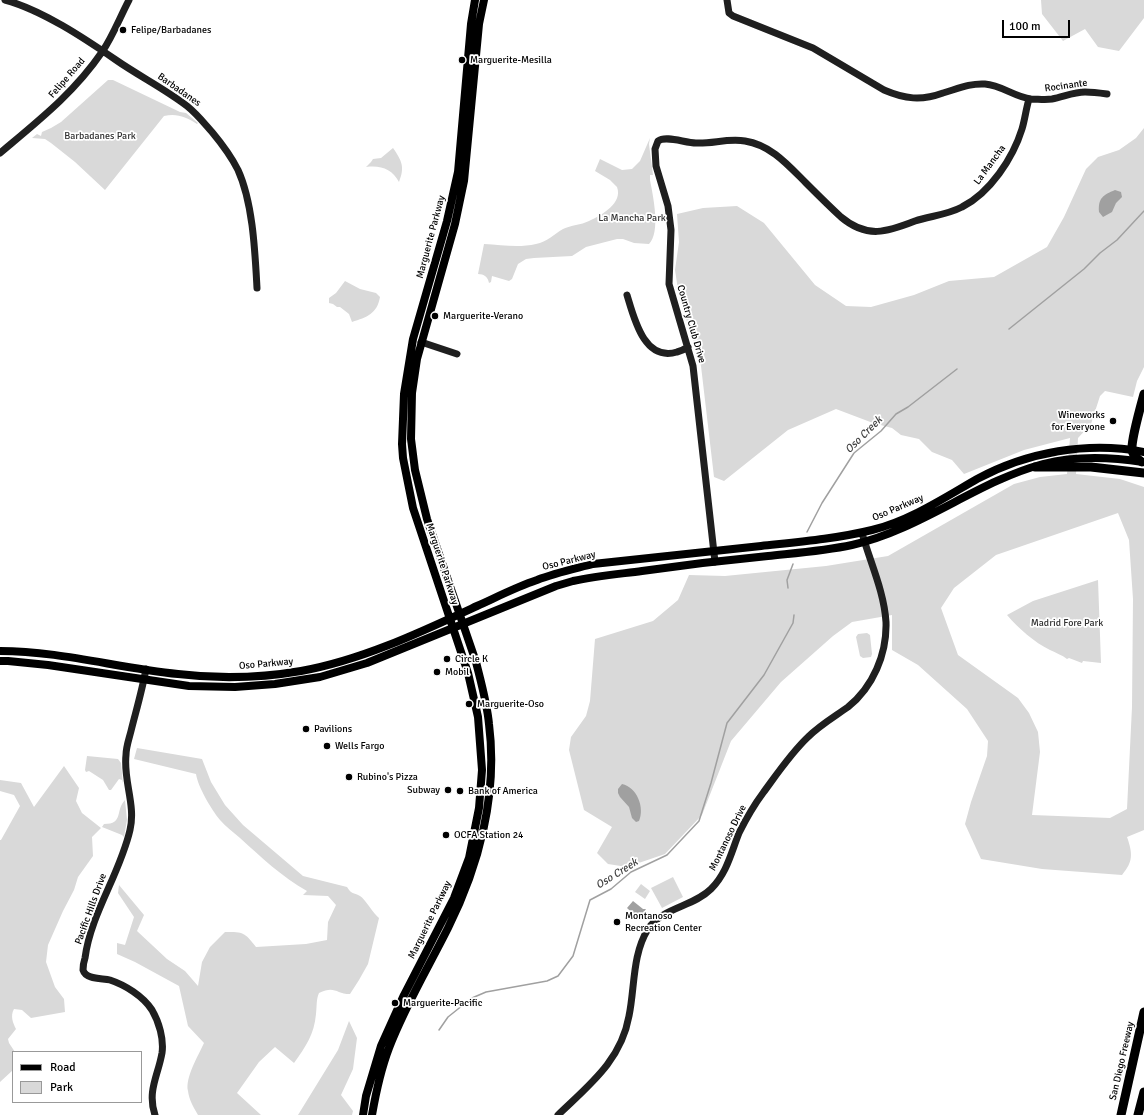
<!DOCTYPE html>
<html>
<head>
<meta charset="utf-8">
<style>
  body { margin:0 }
  #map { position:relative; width:1144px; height:1115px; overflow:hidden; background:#fff; font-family:Signika,sans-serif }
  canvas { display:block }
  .legend { position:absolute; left:12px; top:1051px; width:130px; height:52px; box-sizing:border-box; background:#fff; border:1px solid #999; margin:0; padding:5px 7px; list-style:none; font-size:12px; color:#000 }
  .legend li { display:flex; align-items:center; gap:8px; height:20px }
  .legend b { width:20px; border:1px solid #999 }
  .scale { position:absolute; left:1002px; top:20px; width:68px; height:18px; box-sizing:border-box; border:2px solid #000; border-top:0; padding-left:5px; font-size:12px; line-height:14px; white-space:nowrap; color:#000; -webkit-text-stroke:3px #fff; paint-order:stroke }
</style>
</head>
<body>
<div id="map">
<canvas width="1144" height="1115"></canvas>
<ul class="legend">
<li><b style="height:5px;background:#000"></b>Road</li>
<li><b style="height:11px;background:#d9d9d9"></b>Park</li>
</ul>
<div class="scale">100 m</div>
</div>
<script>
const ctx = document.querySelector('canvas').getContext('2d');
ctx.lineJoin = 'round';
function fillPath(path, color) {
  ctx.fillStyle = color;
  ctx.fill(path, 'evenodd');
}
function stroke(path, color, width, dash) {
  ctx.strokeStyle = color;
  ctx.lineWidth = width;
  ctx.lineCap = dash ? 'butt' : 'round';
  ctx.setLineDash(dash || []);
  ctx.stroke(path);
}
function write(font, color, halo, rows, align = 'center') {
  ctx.font = font + ' Signika,sans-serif';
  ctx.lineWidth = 3.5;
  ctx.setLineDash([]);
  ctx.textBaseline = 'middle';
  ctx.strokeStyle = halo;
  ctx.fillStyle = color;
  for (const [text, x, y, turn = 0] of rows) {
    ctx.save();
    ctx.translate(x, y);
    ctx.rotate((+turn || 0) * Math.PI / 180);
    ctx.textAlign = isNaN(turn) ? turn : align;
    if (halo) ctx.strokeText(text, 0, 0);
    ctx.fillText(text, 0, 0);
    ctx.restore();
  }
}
const green = new Path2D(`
  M 1041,0 L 1144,0 L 1144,18 L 1119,51 L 1098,47 L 1085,29 L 1063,41 L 1042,14 Z
  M 108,80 L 113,80 L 180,112 L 186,113 L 198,123 L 197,124 C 186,117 177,113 164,116 L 105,190 L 75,162 L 51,143 L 45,139 L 32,138 L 37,134 L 41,136 L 42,132 L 51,128 L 61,122 Z
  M 1144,128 L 1144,367 L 1137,381 L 1133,397 L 1105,391 L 1100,396 L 1091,424 L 1078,438 L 1076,474 L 1120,479 L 1144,487 L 1144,830 L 1127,837 C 1133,854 1133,862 1122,875 L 1042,869 L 981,859 L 965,824 L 971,802 L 987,756 L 988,741 L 967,709 L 918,665 L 892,650 L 892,615 L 852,622 L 833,636 L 781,682 L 731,741 L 702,815 L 665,854 L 627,867 L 608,864 L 597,853 L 612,827 L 584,810 L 569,750 L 571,737 L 586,716 L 590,701 L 595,639 L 653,621 L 678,600 L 689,575 L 725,576 L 826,566 L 888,556 L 1014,484 L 1040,477 L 1067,474 L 1070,438 L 1024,450 L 964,474 L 952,460 L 932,452 L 919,439 L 901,435 L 892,428 L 873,423 L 836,409 L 788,430 L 724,481 L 714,477 L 701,366 L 679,296 L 675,270 L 679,242 L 677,214 L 703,208 L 737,206 L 764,223 L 815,285 L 846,306 L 871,307 L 914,295 L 949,281 L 994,277 L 1047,247 L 1064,217 L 1086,169 L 1098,157 L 1119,150 L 1136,138 ZM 1118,513 L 1129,540 L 1133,599 L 1132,707 L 1127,809 L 1110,818 L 1032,815 L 1040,752 L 1038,732 L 1029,713 L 1018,698 L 958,655 L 941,608 L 954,588 L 996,555 Z
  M 650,138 L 649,144 L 653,175 L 650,175 L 650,180 C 653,196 661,232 649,244 L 634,243 L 623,239 L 617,239 L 586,247 L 572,256 L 534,258 L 526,259 L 518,264 L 512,279 L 509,281 L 492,276 L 491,282 L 489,283 C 488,277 484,274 478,274 L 484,244 C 502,245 519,248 536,244 C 547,242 554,234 563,229 C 571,225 581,225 589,221 C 602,215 623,203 617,187 L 610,180 L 595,171 L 600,159 L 622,170 L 632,169 L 640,161 Z
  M 393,148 C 402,161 405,167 399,182 C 392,169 381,165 366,167 L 371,162 L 373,159 L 381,158 Z
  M 345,281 L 360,289 L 376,293 L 380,297 C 377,314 367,317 352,322 L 349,314 L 340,307 L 337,307 L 333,304 L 329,303 L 329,298 L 336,293 Z
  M 1098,580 L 1101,663 L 1083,661 L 1082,663 L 1069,658 L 1067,659 C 1062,655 1056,653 1050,650 C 1034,642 1019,629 1007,615 L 1033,601 Z
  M 867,633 L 870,635 L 872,654 L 871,657 L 863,658 L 860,656 L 856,637 L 858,634 Z
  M 137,748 L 202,759 L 211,782 L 225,805 L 243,825 L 303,876 L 347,887 C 352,895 353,892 360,896 C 365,899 373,913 379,918 L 368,964 L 359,980 L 350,994 C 336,994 335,985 319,993 C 316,1000 317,1006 316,1014 C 314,1035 306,1046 294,1063 L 275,1047 L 259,1062 L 237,1093 L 261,1115 L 198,1115 C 194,1108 189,1100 188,1091 C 185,1078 198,1056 204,1043 L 188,1026 L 179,986 L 135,962 L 117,954 L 117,943 L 125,945 L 134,917 L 118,893 L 119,885 L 144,915 L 137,931 L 167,959 L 185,971 L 198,986 L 202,962 L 210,947 L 225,932 C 244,932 244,932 256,947 L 306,944 L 327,940 L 328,922 L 336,905 L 328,896 L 303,895 L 307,891 C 282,877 261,857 240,838 C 233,832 225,826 220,820 C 211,809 198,787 196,774 L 134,759 Z
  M 87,756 L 118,759 L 121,763 L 123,784 L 122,780 L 119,779 L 111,790 L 109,790 L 103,780 L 89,771 L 86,772 L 85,770 Z
  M 64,766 L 79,788 L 76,801 L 82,813 L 101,828 L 92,837 L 93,856 L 78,877 L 74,890 L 63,911 L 48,945 L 46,962 L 55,987 L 64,999 L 65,1012 L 31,1018 L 22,1010 L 14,1009 C 10,1016 13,1023 16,1029 L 8,1039 L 9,1043 L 15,1052 L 13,1052 L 13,1070 L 0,1082 L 0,840 L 1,840 L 20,806 L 14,795 L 0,791 L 0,780 L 21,783 L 34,807 Z
  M 125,800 L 127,820 L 124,837 L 122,835 L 102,827 L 104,824 C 124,824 115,810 125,800 Z
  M 673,877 L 683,897 L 662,908 L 651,888 Z
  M 641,884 L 650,891 L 645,899 L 635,892 Z
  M 349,1021 L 357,1038 L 353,1069 L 341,1095 L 353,1111 L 352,1115 L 298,1115 L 338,1050 Z`);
const water = new Path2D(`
  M 1115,190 L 1121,192 L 1122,197 L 1116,203 L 1112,212 L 1103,217 L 1099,212 C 1098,198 1103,195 1115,190 Z
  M 622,784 C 637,787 645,808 639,821 L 636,822 L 632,818 L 629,807 L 620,797 L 618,793 L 618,789 Z
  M 633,901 L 643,909 L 646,909 L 639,919 L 627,908 Z`);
const stream = new Path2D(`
  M 1009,329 L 1084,269 L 1100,253 L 1117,240 L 1144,211
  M 807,532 L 822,503 L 854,453 L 881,431 L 896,414 L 908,407 L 957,369
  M 788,588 L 787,580 L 793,564
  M 439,1030 L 448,1017 L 458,1009 L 472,998 L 486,992 L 547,981 L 558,976 L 573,956 L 590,900 L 611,889 L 631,872 L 667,855 L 699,821 L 711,783 L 727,723 L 764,675 L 793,623 L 794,615`);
const secondary = new Path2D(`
  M 5,0 C 42,10 84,38 116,60 C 139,76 165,89 187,106 C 197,114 204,123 212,132 C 222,144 231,156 238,170 C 253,203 255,252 257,288
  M 727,0 L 729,13 L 733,16 L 813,48 L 884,90 C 905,99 921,101 943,93 C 957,89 970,83 985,84 C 1001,85 1015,97 1031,99 C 1038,99 1045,100 1052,99 C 1063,97 1074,92 1085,92 C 1092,92 1100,93 1107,94
  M 0,153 C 38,121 74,93 102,52 C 113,36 120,17 129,0
  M 627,295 C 634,318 644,362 677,352 C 681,351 685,349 688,347
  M 421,342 L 457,354
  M 715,562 L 693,366 L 669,284 L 671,230 L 668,206 L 656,166 L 655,149 L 658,141 C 666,135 685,143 696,143 C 712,144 728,138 745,141 C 771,145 788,165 806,183 C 818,195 829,206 841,217 C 867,239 887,232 915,221 C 930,216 947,215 962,207 C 990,193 1013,158 1022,129 C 1025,119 1026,109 1029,99
  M 146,669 C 142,691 136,711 131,731 C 129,739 126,747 126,755 C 123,780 136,805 130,830 C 120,874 91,913 85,958 C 84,961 83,967 83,970 C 86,980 103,978 110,980 C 125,985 143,996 152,1010 C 159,1022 164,1039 162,1053 C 158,1076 147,1091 155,1115
  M 558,1115 C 589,1085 621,1061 629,1016 C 635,987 632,955 648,929 C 663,907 693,907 711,889 C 727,873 731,853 739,833 C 746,819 754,805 763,793 C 777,774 791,753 808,737 C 820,725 834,717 848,707 C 873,687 887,654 886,622 C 884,591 870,562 862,533`);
const primary = new Path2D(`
  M 0,651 C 60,651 118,668 178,674 C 219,679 260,678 301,671 C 362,660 421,632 477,606 C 497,597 516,587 537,580 C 555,573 574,569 593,564 C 649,558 705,552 761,546 C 798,542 835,539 872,530 C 909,521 944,498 977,479 C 1027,452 1088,441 1144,452
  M 0,661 L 8,661 L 48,665 L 189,686 L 235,687 L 275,684 L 320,677 L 367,663 L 556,586 L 573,581 C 596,576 619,574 642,571 C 684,565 726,560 768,556 C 796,553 824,551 852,545 C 922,529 976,482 1043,464 C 1075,456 1110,457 1143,462
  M 363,1115 L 366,1096 L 381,1046 L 404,995 L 454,898 L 469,858 L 479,808 L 482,770 L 478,717 L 468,673 L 413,508 L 403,458 L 402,444 L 404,394 L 413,339 L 447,221 L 458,172 L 471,24 L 475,0
  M 372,1115 C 376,1092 381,1069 389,1048 C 405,1006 428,968 448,928 C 479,866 498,794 489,724 C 487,703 481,682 476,662 L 427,519 L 415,470 L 411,439 L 412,393 L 417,359 L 455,224 L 464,181 L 479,24 L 484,0`);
const highway = new Path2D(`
  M 1142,462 C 1137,459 1133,455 1132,450 C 1131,440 1141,405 1144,394
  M 1035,467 L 1091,467 L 1144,473
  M 1121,1115 L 1144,1012
  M 1138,1115 L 1144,1092`);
const markers = [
  [123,30,4,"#000"],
  [462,60,4,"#000"],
  [435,316,4,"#000"],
  [1113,421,4,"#000"],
  [447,659,4,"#000"],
  [437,672,4,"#000"],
  [469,704,4,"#000"],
  [306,729,4,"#000"],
  [327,746,4,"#000"],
  [349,777,4,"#000"],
  [448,790,4,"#000"],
  [460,791,4,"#000"],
  [446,835,4,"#000"],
  [617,922,4,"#000"],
  [395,1003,4,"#000"]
];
const poiNames = [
  ["Felipe/Barbadanes",131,30],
  ["Marguerite-Mesilla",470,60],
  ["Marguerite-Verano",443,316],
  ["Wineworks",1105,415,"right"],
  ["for Everyone",1105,427,"right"],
  ["Circle K",455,659],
  ["Mobil",445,672],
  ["Marguerite-Oso",477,704],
  ["Pavilions",314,729],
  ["Wells Fargo",335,746],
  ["Rubino's Pizza",357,777],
  ["Subway",440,790,"right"],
  ["Bank of America",468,791],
  ["OCFA Station 24",454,835],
  ["Montanoso",625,916],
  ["Recreation Center",625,928],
  ["Marguerite-Pacific",403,1003]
];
const streetNames = [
  ["Felipe Road",67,78,-49],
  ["Rocinante",1066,86,-8],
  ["Barbadanes",179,90,35],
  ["La Mancha",990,165,-54],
  ["Marguerite Parkway",431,237,-75],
  ["Country Club Drive",691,324,74],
  ["Oso Parkway",898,508,-23],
  ["Oso Parkway",569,561,-14],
  ["Marguerite Parkway",442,564,72],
  ["Oso Parkway",266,664,-5],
  ["Montanoso Drive",728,838,-64],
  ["Pacific Hills Drive",91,909,-70],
  ["Marguerite Parkway",430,920,-64],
  ["San Diego Freeway",1122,1061,-77]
];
const parkNames = [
  ["Barbadanes Park",100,136],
  ["La Mancha Park",632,218],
  ["Madrid Fore Park",1067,623]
];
const waterNames = [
  ["Oso Creek",864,435,-45],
  ["Oso Creek",617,874,-32]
];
fillPath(green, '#d9d9d9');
fillPath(water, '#a0a0a0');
stroke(stream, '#a0a0a0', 1.5);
stroke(secondary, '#1f1f1f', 7);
stroke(primary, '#000', 8);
stroke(highway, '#000', 9);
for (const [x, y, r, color] of markers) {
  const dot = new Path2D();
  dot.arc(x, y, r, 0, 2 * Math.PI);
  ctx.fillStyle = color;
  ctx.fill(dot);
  stroke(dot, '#fff', 1.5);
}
write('10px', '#000', '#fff', poiNames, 'left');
write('10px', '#000', '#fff', streetNames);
write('10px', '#303030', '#fff', parkNames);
write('italic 11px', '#414141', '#fff', waterNames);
</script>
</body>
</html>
